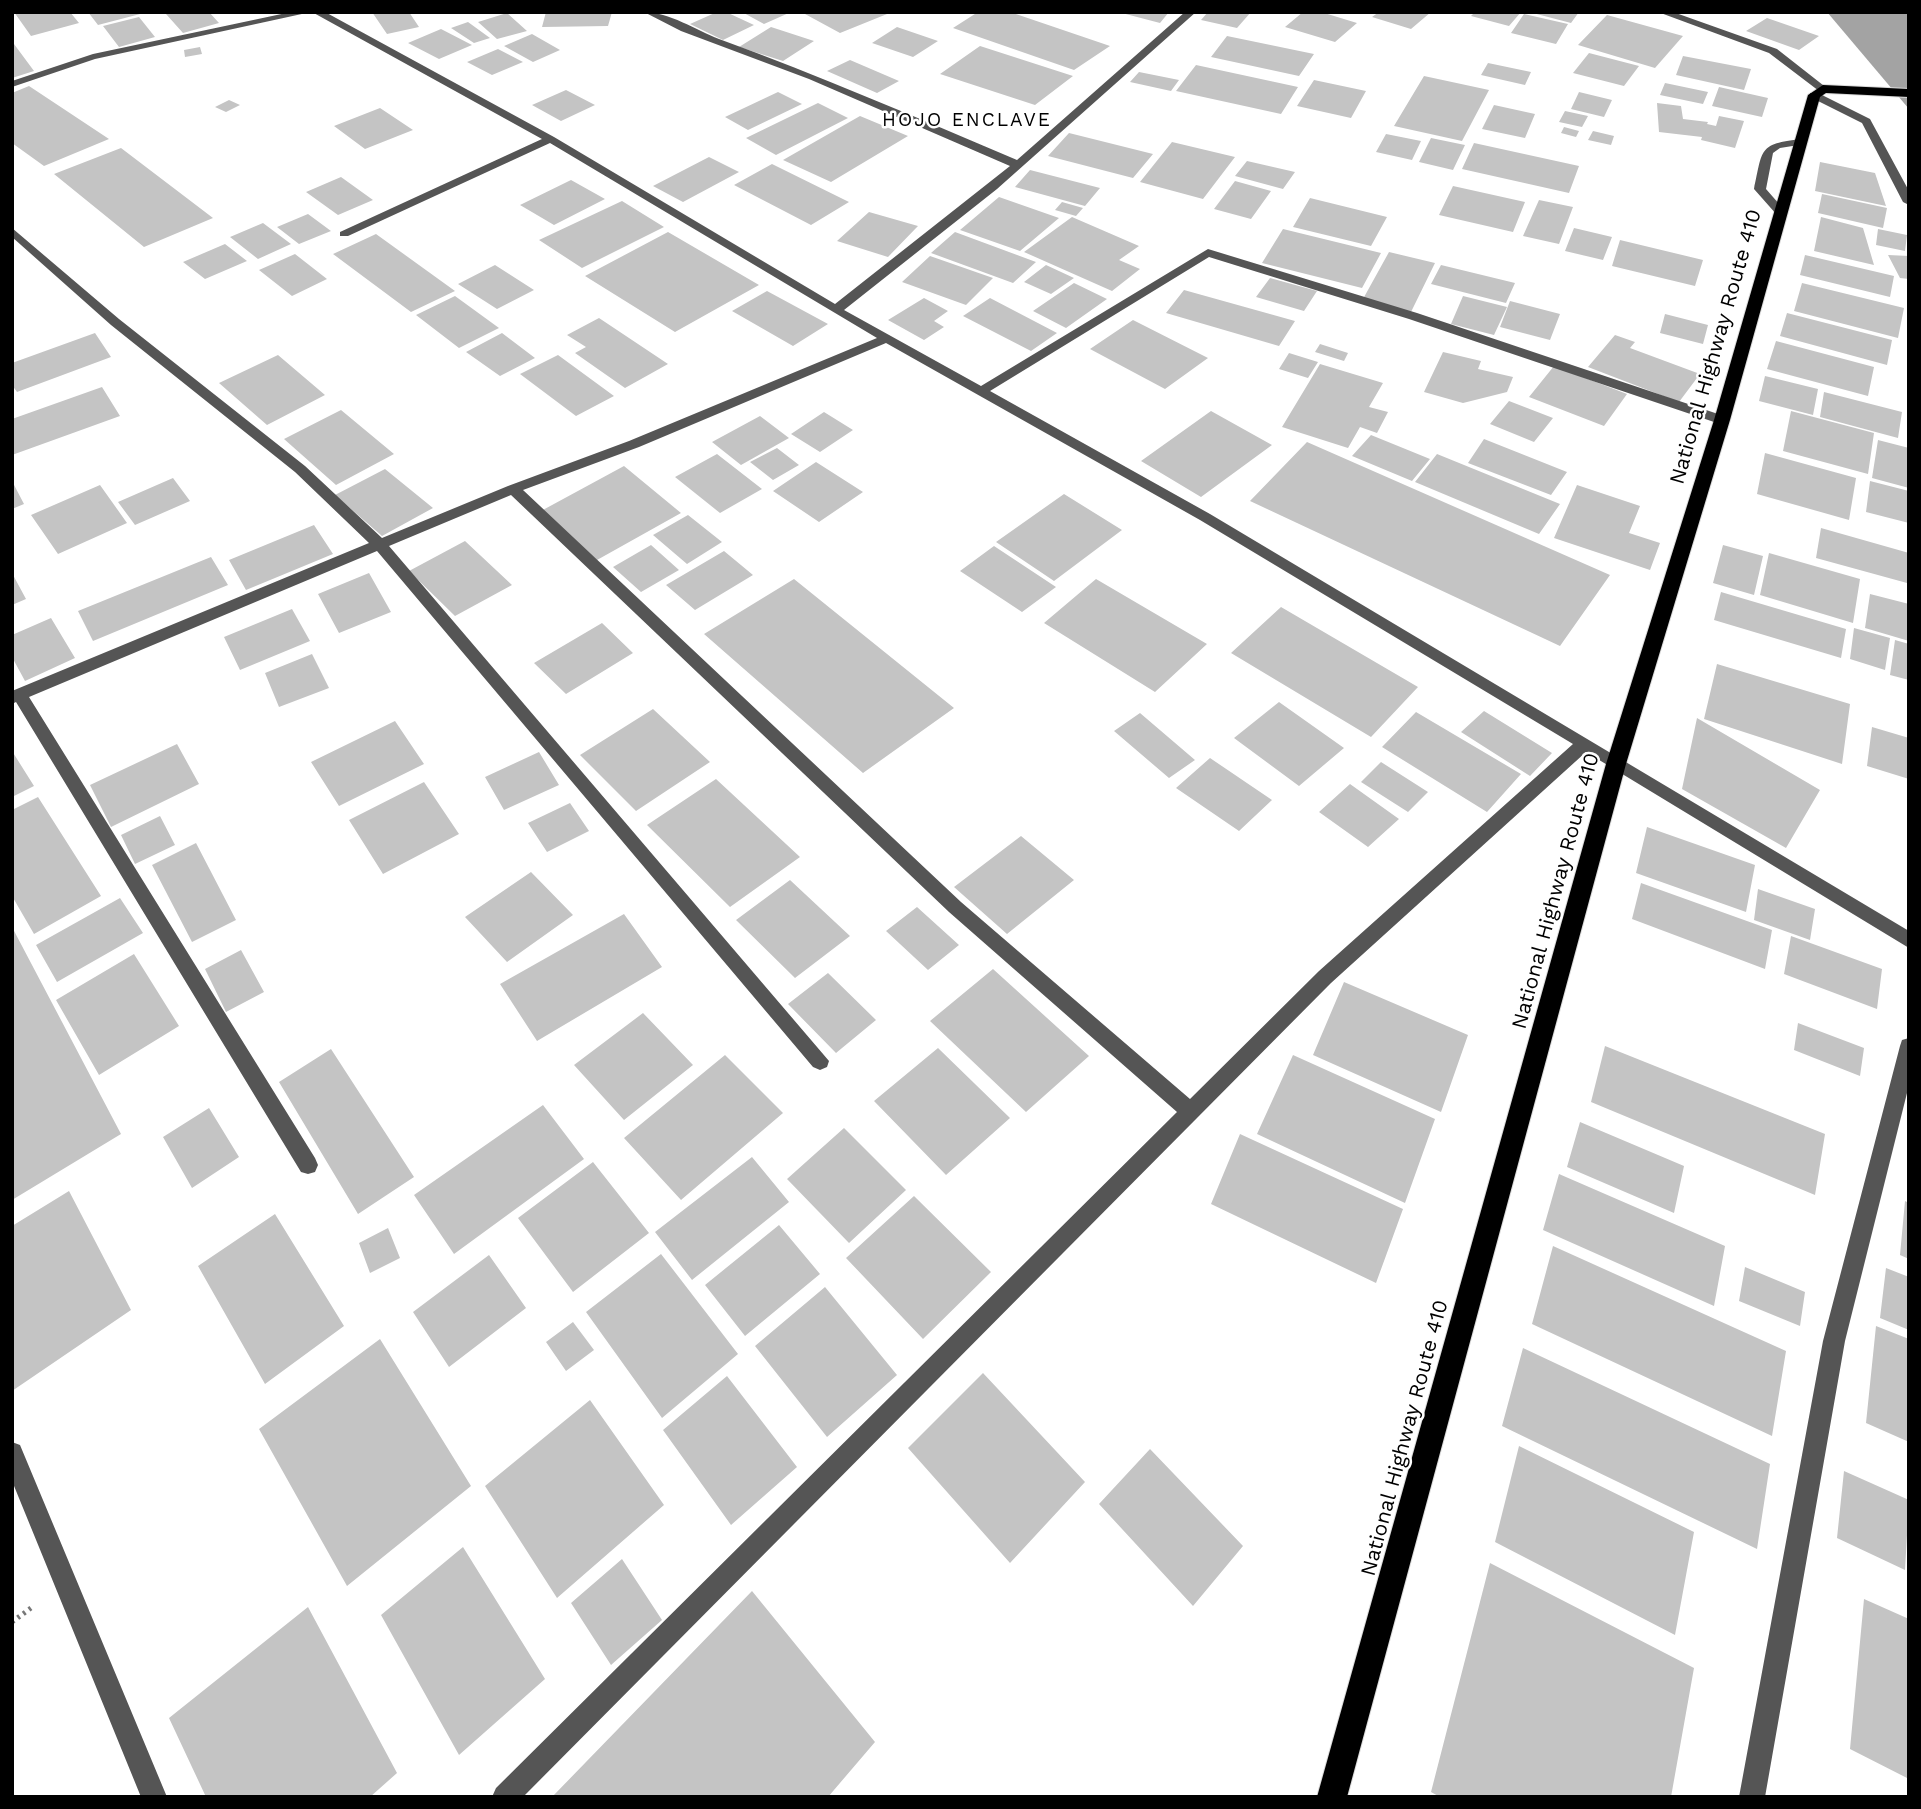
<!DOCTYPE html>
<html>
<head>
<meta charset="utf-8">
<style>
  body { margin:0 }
  #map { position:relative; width:1921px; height:1809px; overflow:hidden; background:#fff; font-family:"Work Sans",sans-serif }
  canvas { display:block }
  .frame { position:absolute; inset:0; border:14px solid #000; pointer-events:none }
</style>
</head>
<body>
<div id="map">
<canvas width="1921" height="1809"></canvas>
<div class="frame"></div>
</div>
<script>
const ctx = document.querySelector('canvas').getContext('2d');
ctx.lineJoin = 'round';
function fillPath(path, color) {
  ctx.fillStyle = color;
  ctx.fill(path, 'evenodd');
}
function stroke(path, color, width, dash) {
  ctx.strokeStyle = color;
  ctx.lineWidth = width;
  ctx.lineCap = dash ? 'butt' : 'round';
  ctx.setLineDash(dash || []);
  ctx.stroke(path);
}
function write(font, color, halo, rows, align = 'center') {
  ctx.font = font + ' "Work Sans",sans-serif';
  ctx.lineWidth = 5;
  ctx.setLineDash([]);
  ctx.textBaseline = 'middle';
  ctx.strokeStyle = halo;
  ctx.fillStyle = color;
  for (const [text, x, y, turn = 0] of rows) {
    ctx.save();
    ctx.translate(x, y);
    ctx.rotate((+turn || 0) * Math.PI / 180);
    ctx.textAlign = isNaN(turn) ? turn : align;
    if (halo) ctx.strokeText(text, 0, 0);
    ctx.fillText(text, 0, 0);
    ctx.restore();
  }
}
const water = new Path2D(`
  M 1827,12 L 1902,12 L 1909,15 L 1909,109 Z`);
const building = new Path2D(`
  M 14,12 L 70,12 L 79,23 L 31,36 Z
  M 88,12 L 144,12 L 144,13 L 98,25 Z
  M 172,12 L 209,12 L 219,23 L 183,33 L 166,14 Z
  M 372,12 L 409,12 L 419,27 L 387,34 Z
  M 546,12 L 612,12 L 608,26 L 542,27 Z
  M 717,12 L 726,12 L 754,25 L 723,40 L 690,24 Z
  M 742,12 L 791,12 L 764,24 Z
  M 811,12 L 892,12 L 840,33 L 805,14 Z
  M 978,12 L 1010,12 L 1110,46 L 1074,70 L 953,28 Z
  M 1118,12 L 1169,12 L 1160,23 Z
  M 1208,12 L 1251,12 L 1237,28 L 1201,20 Z
  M 1303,12 L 1321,12 L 1357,23 L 1335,42 L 1285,27 Z
  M 1379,12 L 1431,12 L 1411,29 L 1372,17 Z
  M 1475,12 L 1521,12 L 1509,26 L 1471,16 Z
  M 1529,12 L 1579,12 L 1571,23 Z
  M 507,13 L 527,31 L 497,39 L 478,22 Z
  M 1524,14 L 1568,24 L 1556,44 L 1511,33 Z
  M 1607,15 L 1683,36 L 1655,68 L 1578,45 Z
  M 139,17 L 155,37 L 119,47 L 103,26 Z
  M 1767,18 L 1819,36 L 1799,50 L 1746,31 Z
  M 468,22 L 490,38 L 474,43 L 451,28 Z
  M 771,27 L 814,41 L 783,61 L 739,47 Z
  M 897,27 L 938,41 L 913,57 L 872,43 Z
  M 441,29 L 472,45 L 439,59 L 408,43 Z
  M 532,34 L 560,50 L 533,62 L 504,46 Z
  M 1227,36 L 1314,54 L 1299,76 L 1211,57 Z
  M 12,44 L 14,44 L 34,71 L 12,78 Z
  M 980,46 L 1073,76 L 1035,105 L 940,74 Z
  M 200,47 L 202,54 L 185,57 L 184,50 Z
  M 498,49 L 523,62 L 492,75 L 467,62 Z
  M 1589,53 L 1639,66 L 1624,86 L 1573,73 Z
  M 1683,56 L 1751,69 L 1744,90 L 1676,75 Z
  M 850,60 L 899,81 L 877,93 L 827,71 Z
  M 1488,63 L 1531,72 L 1525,85 L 1481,75 Z
  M 1196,65 L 1298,87 L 1281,114 L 1176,91 Z
  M 1139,72 L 1179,80 L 1171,91 L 1130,82 Z
  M 1424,76 L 1489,90 L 1462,141 L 1394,126 Z
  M 1314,80 L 1366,91 L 1351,118 L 1297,106 Z
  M 1665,83 L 1708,92 L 1703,104 L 1660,95 Z
  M 29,86 L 109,139 L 44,166 L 12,143 L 12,93 Z
  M 1719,87 L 1768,98 L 1762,117 L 1712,106 Z
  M 566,90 L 595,105 L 561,121 L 532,105 Z
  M 778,92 L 802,104 L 748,130 L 725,117 Z
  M 1579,92 L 1612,100 L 1604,117 L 1571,109 Z
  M 229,100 L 240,105 L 226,112 L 215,107 Z
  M 818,103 L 848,118 L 776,155 L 746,138 Z
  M 1657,103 L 1681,106 L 1683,119 L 1708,122 L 1707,124 L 1716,126 L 1719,116 L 1744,121 L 1735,148 L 1701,140 L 1702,137 L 1659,132 Z
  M 1494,105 L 1535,114 L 1525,138 L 1482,129 Z
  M 380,108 L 413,130 L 365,149 L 334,126 Z
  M 1565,111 L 1588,116 L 1582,127 L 1559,122 Z
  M 860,116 L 908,136 L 831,182 L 783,160 Z
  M 1564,127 L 1579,131 L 1576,137 L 1561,133 Z
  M 1593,131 L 1614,136 L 1611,145 L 1588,140 Z
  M 1069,133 L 1153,154 L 1133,178 L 1048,156 Z
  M 1386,134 L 1421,141 L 1412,160 L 1376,152 Z
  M 1431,138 L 1465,145 L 1453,170 L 1419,162 Z
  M 1172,142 L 1235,157 L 1203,199 L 1140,182 Z
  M 1474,143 L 1579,166 L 1569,193 L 1462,169 Z
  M 121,148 L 213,218 L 144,247 L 54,174 Z
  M 709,157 L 739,172 L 683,202 L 653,186 Z
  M 1247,161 L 1295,172 L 1283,189 L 1235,176 Z
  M 1820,162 L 1875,173 L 1886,206 L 1815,191 Z
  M 772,164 L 849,202 L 811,225 L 734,185 Z
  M 1030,170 L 1100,188 L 1085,206 L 1015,187 Z
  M 341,177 L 373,200 L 338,215 L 306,192 Z
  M 571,180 L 605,199 L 554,225 L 520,205 Z
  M 1235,181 L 1271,191 L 1251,219 L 1214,209 Z
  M 1453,186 L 1525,202 L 1513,232 L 1439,215 Z
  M 1822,194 L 1887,208 L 1883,228 L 1818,213 Z
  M 999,197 L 1059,218 L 1020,251 L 960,230 Z
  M 1310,198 L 1387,217 L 1371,246 L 1293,227 Z
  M 1539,200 L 1573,207 L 1559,244 L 1523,236 Z
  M 622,201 L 664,227 L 582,268 L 539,240 Z
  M 1062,202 L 1083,208 L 1076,216 L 1055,210 Z
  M 869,212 L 918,226 L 888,257 L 837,241 Z
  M 308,214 L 331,231 L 299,244 L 277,227 Z
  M 1072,217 L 1139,246 L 1119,260 L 1140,269 L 1112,291 L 1024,252 Z
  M 1821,217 L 1863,228 L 1874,265 L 1814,251 Z
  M 263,223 L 291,244 L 258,259 L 230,237 Z
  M 1574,228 L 1612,237 L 1603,260 L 1565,251 Z
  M 1283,229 L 1381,253 L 1362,288 L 1262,263 Z
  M 1878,229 L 1907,235 L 1905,251 L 1876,245 Z
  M 668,232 L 759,285 L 675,332 L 585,276 Z
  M 955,232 L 1036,262 L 1013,283 L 931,253 Z
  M 376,234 L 455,291 L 411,312 L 333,254 Z
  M 1620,240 L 1703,260 L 1695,286 L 1612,266 Z
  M 225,244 L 247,261 L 205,279 L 183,262 Z
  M 1389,252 L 1435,263 L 1411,312 L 1363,299 Z
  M 295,254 L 327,279 L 292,296 L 259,270 Z
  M 1805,255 L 1894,276 L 1890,297 L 1800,275 Z
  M 1888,255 L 1909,256 L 1909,279 L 1900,278 Z
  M 930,256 L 993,278 L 966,305 L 902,282 Z
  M 495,265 L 534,290 L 497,309 L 458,284 Z
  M 1046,265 L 1074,278 L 1051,294 L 1024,282 Z
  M 1441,265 L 1515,283 L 1506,303 L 1431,284 Z
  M 1270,278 L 1317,291 L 1304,311 L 1256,297 Z
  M 1074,283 L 1107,299 L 1066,328 L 1033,311 Z
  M 1802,283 L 1904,308 L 1898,338 L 1794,311 Z
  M 1184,290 L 1295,321 L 1279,346 L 1166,313 Z
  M 767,291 L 828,324 L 793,346 L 732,311 Z
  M 455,296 L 499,328 L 459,348 L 416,315 Z
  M 1463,296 L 1507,307 L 1494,335 L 1451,324 Z
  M 924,298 L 948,311 L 934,321 L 944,327 L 924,340 L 888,320 Z
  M 990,298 L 1057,333 L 1031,351 L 963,316 Z
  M 1510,301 L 1560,314 L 1550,340 L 1500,327 Z
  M 1787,313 L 1892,340 L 1887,365 L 1780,336 Z
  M 1665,314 L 1708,325 L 1703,344 L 1660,333 Z
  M 599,318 L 668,364 L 625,388 L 575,353 L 586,347 L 567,335 Z
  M 1133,320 L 1208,358 L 1165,389 L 1090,349 Z
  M 95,333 L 111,357 L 17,392 L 12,385 L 12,363 Z
  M 502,333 L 535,358 L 500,376 L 466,352 Z
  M 1615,335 L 1635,342 L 1630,348 L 1700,374 L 1679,402 L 1588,367 Z
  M 1776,341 L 1874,367 L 1868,396 L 1767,369 Z
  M 1320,344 L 1348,353 L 1344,361 L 1315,352 Z
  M 1443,352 L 1481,361 L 1478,369 L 1513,377 L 1507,392 L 1463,403 L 1424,392 Z
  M 1289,353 L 1318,362 L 1308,378 L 1279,369 Z
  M 278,355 L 325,395 L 267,425 L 219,383 Z
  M 558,355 L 614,396 L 576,416 L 520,374 Z
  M 1320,364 L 1383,383 L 1369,407 L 1388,412 L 1377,433 L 1360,427 L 1348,448 L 1282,427 Z
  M 1554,366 L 1627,394 L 1604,426 L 1529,397 Z
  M 1765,376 L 1818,389 L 1813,415 L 1759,401 Z
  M 102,387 L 120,416 L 12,455 L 12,419 Z
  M 1824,392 L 1902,412 L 1898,438 L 1820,417 Z
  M 1509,401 L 1553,418 L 1534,442 L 1490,424 Z
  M 341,410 L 394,454 L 336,485 L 284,439 Z
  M 1211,411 L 1272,445 L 1201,497 L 1141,461 Z
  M 1791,411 L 1874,433 L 1868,474 L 1783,451 Z
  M 824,412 L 853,430 L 820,452 L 791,434 Z
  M 760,416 L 789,438 L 741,465 L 712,442 Z
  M 1371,435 L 1430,459 L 1412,481 L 1352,456 Z
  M 1484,439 L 1567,472 L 1551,495 L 1468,463 Z
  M 1878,440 L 1909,448 L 1909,488 L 1872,478 Z
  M 1307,442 L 1610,575 L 1560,646 L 1250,501 Z
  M 777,448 L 799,465 L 773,480 L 750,462 Z
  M 1765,453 L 1856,478 L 1849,520 L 1757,494 Z
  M 717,454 L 762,489 L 720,513 L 675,477 Z
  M 1437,454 L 1560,504 L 1539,534 L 1415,482 Z
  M 816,462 L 863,492 L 819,522 L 773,491 Z
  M 624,466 L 681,513 L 597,560 L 541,511 Z
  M 385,469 L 433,508 L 382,536 L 335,495 Z
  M 173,478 L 190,501 L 135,525 L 118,502 Z
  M 12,481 L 24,504 L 12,509 Z
  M 1870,481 L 1909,491 L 1909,523 L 1866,512 Z
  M 100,485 L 127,523 L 58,554 L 31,515 Z
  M 1577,485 L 1640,506 L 1629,533 L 1660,543 L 1650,570 L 1554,538 Z
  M 1064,494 L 1122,530 L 1054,581 L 996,542 Z
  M 688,515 L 722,542 L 687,564 L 653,535 Z
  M 314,525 L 333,554 L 246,590 L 229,560 Z
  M 1821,528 L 1909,553 L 1907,583 L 1816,558 Z
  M 465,541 L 512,585 L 455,616 L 409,571 Z
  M 651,545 L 679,570 L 641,592 L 613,567 Z
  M 1723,545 L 1763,556 L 1754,595 L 1713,583 Z
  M 994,546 L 1056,587 L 1022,612 L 960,571 Z
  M 724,551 L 753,575 L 695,610 L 666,585 Z
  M 1769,553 L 1860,579 L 1853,623 L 1760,595 Z
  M 211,557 L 228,585 L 93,641 L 78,611 Z
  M 12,573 L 26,599 L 12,605 Z
  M 369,573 L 391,612 L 339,633 L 318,594 Z
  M 794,579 L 954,708 L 863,773 L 704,634 Z
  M 1096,579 L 1207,644 L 1155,692 L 1044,623 Z
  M 1721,592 L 1846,629 L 1841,658 L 1714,620 Z
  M 1870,594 L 1909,604 L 1909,641 L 1865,628 Z
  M 1281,607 L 1418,687 L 1371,737 L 1231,653 Z
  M 292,609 L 310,641 L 240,670 L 224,637 Z
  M 51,618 L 75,658 L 25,681 L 12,657 L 12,635 Z
  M 602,623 L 633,653 L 566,694 L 534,663 Z
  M 1854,628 L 1890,638 L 1885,670 L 1850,659 Z
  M 1895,640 L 1909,644 L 1909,680 L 1890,675 Z
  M 312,654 L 329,688 L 279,707 L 265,673 Z
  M 1717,664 L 1850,704 L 1842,764 L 1704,719 Z
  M 1279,702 L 1344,748 L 1299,786 L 1234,738 Z
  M 653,709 L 710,762 L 636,811 L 580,755 Z
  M 1484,711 L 1552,753 L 1530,776 L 1461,732 Z
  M 1416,712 L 1521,774 L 1487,812 L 1382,747 Z
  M 1140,713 L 1195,760 L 1169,778 L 1114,731 Z
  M 1697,718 L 1820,790 L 1786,848 L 1682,789 Z
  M 395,721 L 424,764 L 339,806 L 311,762 Z
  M 1872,727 L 1909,738 L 1909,779 L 1867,766 Z
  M 177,744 L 199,784 L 111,827 L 90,785 Z
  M 12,751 L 34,786 L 12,797 Z
  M 539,752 L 559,785 L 504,810 L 485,777 Z
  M 1210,758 L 1272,800 L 1239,831 L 1176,788 Z
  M 1381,762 L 1428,792 L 1408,812 L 1361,782 Z
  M 716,779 L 800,857 L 730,907 L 647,825 Z
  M 424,782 L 459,834 L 383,874 L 349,820 Z
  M 1350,784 L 1399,819 L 1368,847 L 1319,812 Z
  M 38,797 L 101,896 L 34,934 L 12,896 L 12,810 Z
  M 570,803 L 589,831 L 547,852 L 528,823 Z
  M 160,816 L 175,845 L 135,864 L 121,835 Z
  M 1647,827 L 1755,865 L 1746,912 L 1636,873 Z
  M 1021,836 L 1074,880 L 1007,934 L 954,887 Z
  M 196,843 L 236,920 L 192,942 L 152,865 Z
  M 531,872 L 573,915 L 507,962 L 465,917 Z
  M 790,880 L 850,936 L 795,978 L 736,920 Z
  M 1641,883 L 1772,930 L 1765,969 L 1632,919 Z
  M 1758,889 L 1815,909 L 1810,940 L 1754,920 Z
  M 120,898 L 143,933 L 57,982 L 36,945 Z
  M 917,907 L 959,945 L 928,970 L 886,931 Z
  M 624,914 L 662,967 L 537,1041 L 500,984 Z
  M 12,927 L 121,1134 L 12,1200 Z
  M 1791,936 L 1882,969 L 1877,1009 L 1784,974 Z
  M 241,950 L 264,992 L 226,1012 L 205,969 Z
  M 134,954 L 179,1026 L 99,1075 L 56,1000 Z
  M 993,969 L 1089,1056 L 1026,1112 L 930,1021 Z
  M 828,973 L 876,1020 L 836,1053 L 788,1004 Z
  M 1344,982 L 1468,1035 L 1441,1112 L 1313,1055 Z
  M 643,1013 L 693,1065 L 624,1120 L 574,1065 Z
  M 1798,1023 L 1864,1048 L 1860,1076 L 1794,1050 Z
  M 1605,1046 L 1825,1134 L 1815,1195 L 1591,1102 Z
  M 938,1048 L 1010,1118 L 946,1175 L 874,1101 Z
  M 331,1049 L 414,1177 L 358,1214 L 279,1082 Z
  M 725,1055 L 783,1113 L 681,1200 L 624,1138 Z
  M 1293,1055 L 1435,1119 L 1405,1203 L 1257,1134 Z
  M 543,1105 L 584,1159 L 454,1254 L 414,1195 Z
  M 209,1108 L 239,1157 L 192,1188 L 163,1137 Z
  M 1580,1122 L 1684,1166 L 1674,1213 L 1567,1167 Z
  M 844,1128 L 906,1190 L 849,1243 L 787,1179 Z
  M 1240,1134 L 1403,1209 L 1376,1283 L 1211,1204 Z
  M 752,1157 L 789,1202 L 692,1280 L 655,1232 Z
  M 593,1162 L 649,1233 L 573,1292 L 518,1218 Z
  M 1559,1174 L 1725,1246 L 1714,1306 L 1543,1230 Z
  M 69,1191 L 131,1310 L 12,1391 L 12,1226 Z
  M 914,1196 L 991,1272 L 923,1339 L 846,1258 Z
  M 1905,1201 L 1909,1203 L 1909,1259 L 1900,1255 Z
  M 275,1214 L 344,1326 L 265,1384 L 198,1266 Z
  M 779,1225 L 820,1274 L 745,1336 L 705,1285 Z
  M 388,1228 L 400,1258 L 370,1273 L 359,1243 Z
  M 1553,1246 L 1786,1351 L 1772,1436 L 1532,1324 Z
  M 661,1254 L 738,1354 L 662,1418 L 586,1312 Z
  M 489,1255 L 526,1308 L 449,1367 L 413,1312 Z
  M 1745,1267 L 1805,1292 L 1800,1326 L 1739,1301 Z
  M 1886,1268 L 1909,1277 L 1909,1330 L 1880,1318 Z
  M 825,1287 L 897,1375 L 827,1437 L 755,1346 Z
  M 573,1322 L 594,1350 L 566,1371 L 546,1342 Z
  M 1876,1326 L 1909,1339 L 1909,1442 L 1866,1423 Z
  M 380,1339 L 471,1486 L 347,1586 L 259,1429 Z
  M 1523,1348 L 1770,1464 L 1757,1549 L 1502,1426 Z
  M 983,1373 L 1085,1482 L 1010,1563 L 908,1448 Z
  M 727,1376 L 797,1467 L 731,1525 L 663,1430 Z
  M 590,1400 L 664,1505 L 557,1598 L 485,1486 Z
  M 1519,1446 L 1694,1532 L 1675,1635 L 1495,1542 Z
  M 1150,1449 L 1243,1546 L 1193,1606 L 1099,1504 Z
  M 1844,1471 L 1909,1500 L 1905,1570 L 1837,1538 Z
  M 463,1547 L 545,1679 L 459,1755 L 381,1615 Z
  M 622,1559 L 662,1620 L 611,1665 L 571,1603 Z
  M 1490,1563 L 1694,1668 L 1671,1797 L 1440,1797 L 1431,1792 Z
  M 752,1591 L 875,1742 L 828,1797 L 552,1797 Z
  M 1864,1599 L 1909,1619 L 1909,1779 L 1850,1749 Z
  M 308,1607 L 397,1773 L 370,1797 L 206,1797 L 169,1718 Z`);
const path = new Path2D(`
  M 12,1622 L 31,1608`);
const minor = new Path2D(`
  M 291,12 L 311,12 L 95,59 L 12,87 L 12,81 L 93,54 Z
  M 312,12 L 325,12 L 554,137 L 835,304 L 1010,166 L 809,79 L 681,31 L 644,12 C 669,12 696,30 719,39 C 820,76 918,118 1017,160 L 1185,12 L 1196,12 L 997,189 L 844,310 L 981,386 L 1208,249 L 1417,313 L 1727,417 L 1727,423 L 1717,423 L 1409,319 L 1209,257 L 990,391 L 1210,514 L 1909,931 L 1909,948 L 1586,752 L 1331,983 L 523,1797 L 492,1797 L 496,1788 L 1177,1112 L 949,912 L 511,495 L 389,546 L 829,1061 L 827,1067 L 820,1070 L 813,1067 L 377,551 L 29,697 L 315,1158 L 318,1165 L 315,1172 L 308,1174 L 301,1172 L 16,702 L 12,704 L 12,691 L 369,543 L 295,472 L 111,325 L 12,237 L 12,228 L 119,319 L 305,466 L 382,538 L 508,486 L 629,441 L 877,338 L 550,143 L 348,236 L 340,236 L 340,232 L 542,139 ZM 886,343 L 1200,520 L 1573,744 L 1319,971 L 1190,1099 L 961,902 L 523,490 L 639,447 Z
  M 1658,12 L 1673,12 L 1777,49 L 1828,89 L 1819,91 L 1769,53 Z
  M 1810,93 L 1818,93 L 1870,119 L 1909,191 L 1909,205 L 1903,202 L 1862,123 L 1810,97 Z
  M 1801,139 L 1806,142 L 1805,144 L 1780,148 L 1773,153 L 1766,189 L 1787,213 L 1777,215 L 1754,189 C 1763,149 1758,144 1801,139 Z
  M 1909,1038 L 1909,1085 L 1845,1341 L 1765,1797 L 1739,1797 L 1823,1341 L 1900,1046 L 1902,1040 Z
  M 12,1442 L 20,1445 L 167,1797 L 141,1797 L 12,1481 Z`);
const highway = new Path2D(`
  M 1823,85 L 1909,89 L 1909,97 L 1826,93 L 1820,97 L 1730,420 L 1626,764 L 1347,1797 L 1317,1797 L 1606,764 L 1714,420 L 1808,95 Z`);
const farNeighbourhoodnames = [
  ["HOJO ENCLAVE",967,120]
];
const streetNames = [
  ["National Highway Route 410",1716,347,-74],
  ["National Highway Route 410",1556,891,-75],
  ["National Highway Route 410",1405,1438,-75]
];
fillPath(water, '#a3a3a3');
fillPath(building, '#c4c4c4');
stroke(highway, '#dbdbdb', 2);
stroke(path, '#777', 5, [2.5, 4.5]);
fillPath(minor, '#555');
fillPath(highway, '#000');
ctx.letterSpacing = '2px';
write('19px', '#000', '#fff', farNeighbourhoodnames);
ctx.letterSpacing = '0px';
write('21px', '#000', '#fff', streetNames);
</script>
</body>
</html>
